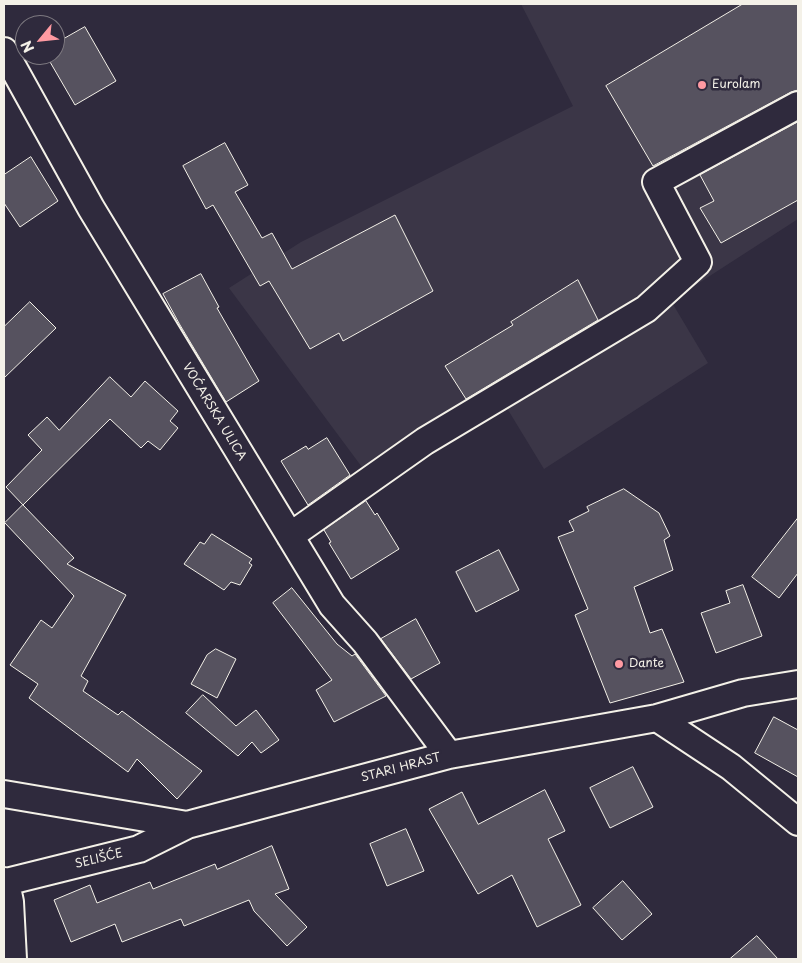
<!DOCTYPE html>
<html>
<head>
<meta charset="utf-8">
<style>
  body { margin:0 }
  #map { position:relative; width:802px; height:963px; overflow:hidden; background:#2f2a3d; font-family:"Playpen Sans",sans-serif }
  canvas { display:block }
  .frame { position:absolute; inset:0; border:5px solid #f4f1e8; pointer-events:none }
  .north { position:absolute; left:15px; top:15px; width:50px; height:50px; box-sizing:border-box; background:#2f2a3d; border:1px solid #7e7a81; border-radius:50%; rotate:242deg; font-size:14px; font-weight:700; line-height:20px; text-align:center; color:#f4f1e8 }
  .north::after { content:''; display:block; margin:auto; width:18px; height:22px; background:#ff9aa2; clip-path:polygon(50% 0,100% 100%,50% 72%,0 100%) }
</style>
</head>
<body>
<div id="map">
<canvas width="802" height="963"></canvas>
<div class="frame"></div>
<div class="north">N</div>
</div>
<script>
const ctx = document.querySelector('canvas').getContext('2d');
ctx.lineJoin = 'round';
function fillPath(path, color) {
  ctx.fillStyle = color;
  ctx.fill(path, 'evenodd');
}
function stroke(path, color, width, dash) {
  ctx.strokeStyle = color;
  ctx.lineWidth = width;
  ctx.lineCap = dash ? 'butt' : 'round';
  ctx.setLineDash(dash || []);
  ctx.stroke(path);
}
function write(font, color, halo, rows, align = 'center') {
  ctx.font = font + ' "Playpen Sans",sans-serif';
  ctx.lineWidth = 5;
  ctx.setLineDash([]);
  ctx.textBaseline = 'middle';
  ctx.strokeStyle = halo;
  ctx.fillStyle = color;
  for (const [text, x, y, turn = 0] of rows) {
    ctx.save();
    ctx.translate(x, y);
    ctx.rotate((+turn || 0) * Math.PI / 180);
    ctx.textAlign = isNaN(turn) ? turn : align;
    if (halo) ctx.strokeText(text, 0, 0);
    ctx.fillText(text, 0, 0);
    ctx.restore();
  }
}
const built = new Path2D(`
  M 521,4 L 798,4 L 798,219 L 671,301 L 708,363 L 544,469 L 505,405 L 376,486 L 229,288 L 301,242 L 573,106 Z`);
const building = new Path2D(`
  M 743,4 L 798,4 L 798,90 L 791,92 L 653,166 L 606,86 Z
  M 85,27 L 116,81 L 75,105 L 46,55 L 55,55 L 55,44 Z
  M 798,122 L 798,200 L 721,243 L 700,208 L 714,201 L 700,175 Z
  M 225,143 L 248,185 L 235,192 L 262,238 L 272,233 L 292,269 L 395,215 L 433,291 L 343,341 L 339,333 L 310,349 L 269,281 L 260,286 L 213,205 L 206,209 L 183,166 Z
  M 31,157 L 58,201 L 20,227 L 4,203 L 4,175 Z
  M 201,274 L 219,307 L 217,308 L 259,381 L 226,402 L 180,325 L 163,294 Z
  M 578,280 L 598,320 L 466,399 L 445,366 L 513,325 L 511,322 Z
  M 30,302 L 56,328 L 4,378 L 4,327 Z
  M 110,377 L 131,397 L 145,381 L 178,411 L 170,421 L 178,428 L 160,450 L 148,441 L 141,448 L 110,419 L 23,505 L 6,487 L 42,450 L 28,435 L 47,417 L 59,430 Z
  M 327,438 L 350,475 L 308,505 L 281,461 L 306,446 L 308,449 Z
  M 624,489 L 659,513 L 670,536 L 664,540 L 673,570 L 634,587 L 650,633 L 662,629 L 684,682 L 610,703 L 575,615 L 588,609 L 558,537 L 574,531 L 569,521 L 589,511 L 587,507 Z
  M 366,501 L 375,515 L 377,513 L 399,549 L 351,579 L 329,543 L 331,542 L 324,530 Z
  M 23,505 L 74,558 L 67,564 L 126,595 L 81,676 L 88,681 L 83,691 L 118,715 L 122,711 L 202,771 L 177,799 L 137,759 L 128,772 L 29,698 L 38,684 L 10,665 L 41,620 L 52,628 L 74,596 L 5,523 Z
  M 798,518 L 798,573 L 779,598 L 752,577 Z
  M 212,534 L 252,559 L 249,563 L 252,565 L 240,585 L 231,582 L 224,590 L 184,564 L 200,542 L 204,544 Z
  M 499,550 L 519,590 L 476,612 L 456,572 Z
  M 743,585 L 762,636 L 716,653 L 701,613 L 730,603 L 726,591 Z
  M 292,588 L 337,644 L 352,656 L 355,654 L 386,696 L 334,722 L 316,690 L 332,680 L 273,603 Z
  M 416,619 L 440,663 L 411,679 L 381,639 Z
  M 216,649 L 236,659 L 217,698 L 191,684 L 207,655 Z
  M 203,695 L 236,726 L 256,710 L 279,740 L 261,753 L 252,742 L 238,756 L 186,713 Z
  M 774,717 L 798,730 L 798,777 L 755,753 Z
  M 633,767 L 653,807 L 610,828 L 590,788 Z
  M 545,790 L 565,831 L 548,839 L 581,905 L 537,927 L 512,875 L 478,894 L 429,809 L 462,792 L 478,824 Z
  M 406,829 L 424,871 L 387,886 L 370,844 Z
  M 272,846 L 289,889 L 275,894 L 307,927 L 287,946 L 254,911 L 249,900 L 184,926 L 181,919 L 122,942 L 115,924 L 71,942 L 54,900 L 90,885 L 97,903 L 150,882 L 153,889 L 215,864 L 217,869 Z
  M 623,881 L 652,914 L 622,940 L 593,908 Z
  M 757,936 L 778,959 L 730,959 Z`);
const minor = new Path2D(`
  M 4,51 L 91,208 L 332,605 L 365,642 L 449,755
  M 290,536 L 425,441 L 646,309 L 698,262 L 656,182 L 798,105
  M 657,718 L 731,767 L 798,822
  M 4,794 L 187,825 L 449,755 L 657,718 L 743,693 L 798,684
  M 4,881 L 6,882 L 10,902 L 13,959
  M 6,882 L 139,849 L 187,825`);
const markers = [
  [702,85,5,"#ff9aa2"],
  [619,664,5,"#ff9aa2"]
];
const poiNames = [
  ["Eurolam",712,85],
  ["Dante",629,664]
];
const streetNames = [
  ["VOĆARSKA ULICA",214,412,59],
  ["STARI HRAST",401,768,-15],
  ["SELIŠĆE",99,859,-14]
];
fillPath(built, '#3b3647');
fillPath(building, '#56525f');
stroke(building, '#f4f1e8', 1);
stroke(minor, '#f4f1e8', 30);
stroke(minor, '#2f2a3d', 26);
for (const [x, y, r, color] of markers) {
  const dot = new Path2D();
  dot.arc(x, y, r, 0, 2 * Math.PI);
  ctx.fillStyle = color;
  ctx.fill(dot);
  stroke(dot, '#2f2a3d', 2);
}
write('12px', '#f4f1e8', '#2f2a3d', poiNames, 'left');
write('12px', '#f4f1e8', '#2f2a3d', streetNames);
</script>
</body>
</html>
